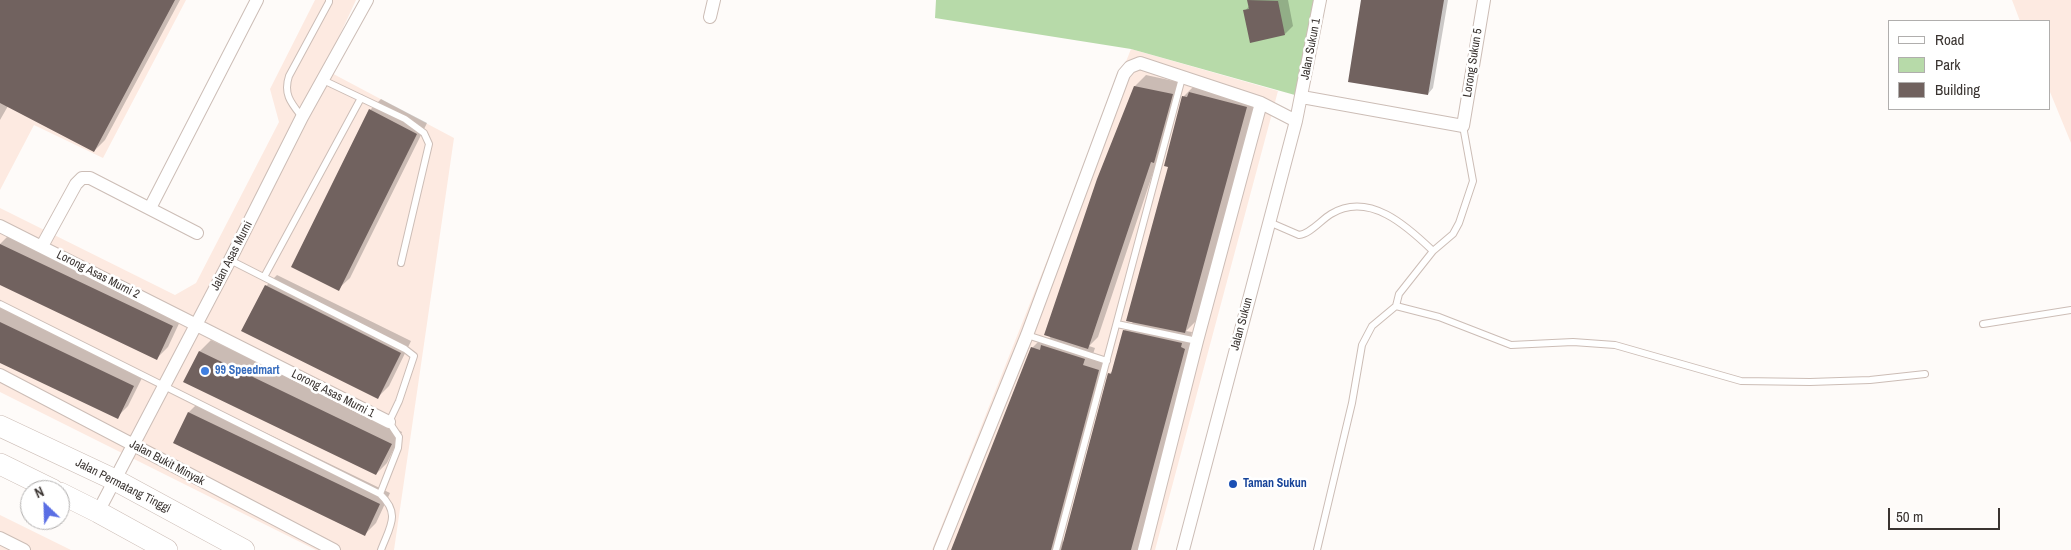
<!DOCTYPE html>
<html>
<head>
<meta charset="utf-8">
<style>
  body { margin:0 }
  #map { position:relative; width:2071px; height:550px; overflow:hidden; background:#fefbf9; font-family:"Archivo Narrow",sans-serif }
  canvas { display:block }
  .legend { position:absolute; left:1888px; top:20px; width:162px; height:90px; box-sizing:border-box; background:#fff; border:1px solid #b0aead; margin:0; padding:6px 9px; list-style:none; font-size:15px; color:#3a3431 }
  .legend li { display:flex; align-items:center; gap:10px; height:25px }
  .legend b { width:25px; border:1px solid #b0aead }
  .north { position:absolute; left:20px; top:480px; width:50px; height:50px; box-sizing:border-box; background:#fff; border:1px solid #b0aead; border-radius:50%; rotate:336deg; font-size:14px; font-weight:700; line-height:20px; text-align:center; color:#3a3431 }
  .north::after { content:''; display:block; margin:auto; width:18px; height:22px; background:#5a6ee4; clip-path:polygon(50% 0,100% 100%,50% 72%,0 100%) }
  .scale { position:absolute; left:1888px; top:508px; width:112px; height:22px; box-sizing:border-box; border:2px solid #3a3431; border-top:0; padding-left:6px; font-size:15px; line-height:18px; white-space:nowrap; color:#3a3431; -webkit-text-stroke:4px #fff; paint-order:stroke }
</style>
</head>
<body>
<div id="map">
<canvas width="2071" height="550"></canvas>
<ul class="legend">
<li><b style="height:6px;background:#fff"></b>Road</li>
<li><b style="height:14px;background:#b7daa9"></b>Park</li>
<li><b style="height:14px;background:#71625f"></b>Building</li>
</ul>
<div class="north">N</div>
<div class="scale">50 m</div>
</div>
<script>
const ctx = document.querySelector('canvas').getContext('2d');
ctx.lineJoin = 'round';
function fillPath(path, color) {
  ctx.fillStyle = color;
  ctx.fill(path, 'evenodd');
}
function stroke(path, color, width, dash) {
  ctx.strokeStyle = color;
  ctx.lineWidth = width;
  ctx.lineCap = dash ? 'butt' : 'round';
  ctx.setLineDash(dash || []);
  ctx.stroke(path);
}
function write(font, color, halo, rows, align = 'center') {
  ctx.font = font + ' "Archivo Narrow",sans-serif';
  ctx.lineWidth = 5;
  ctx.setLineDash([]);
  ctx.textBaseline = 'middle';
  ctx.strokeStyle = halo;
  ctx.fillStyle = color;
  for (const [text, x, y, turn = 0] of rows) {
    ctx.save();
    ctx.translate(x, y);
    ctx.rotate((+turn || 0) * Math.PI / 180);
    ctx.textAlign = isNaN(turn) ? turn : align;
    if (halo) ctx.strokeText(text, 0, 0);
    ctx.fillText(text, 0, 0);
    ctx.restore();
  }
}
const built = new Path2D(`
  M 0,0 L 186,0 L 103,158 L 34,125 L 0,190 Z
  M 315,0 L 356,0 L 324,69 L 454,138 L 394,550 L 316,550 L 0,392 L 0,208 L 175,295 L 196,283 L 279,122 L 270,89 Z
  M 2012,0 L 2071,0 L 2071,143 L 2050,92 L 2050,21 L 2020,21 Z
  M 1131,49 L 1278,91 L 1155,550 L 932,550 Z
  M 0,515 L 71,550 L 0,550 Z`);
const green = new Path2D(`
  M 936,0 L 1320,0 L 1302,97 L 1131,49 L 935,18 Z`);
const shadow = new Path2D(`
  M 0,0 L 180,0 L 105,140 L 94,151 L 8,106 L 0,120 Z
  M 1249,0 L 1288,0 L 1293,26 L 1285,34 L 1245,11 L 1250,5 Z
  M 1363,0 L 1448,0 L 1433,88 L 1428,94 Z
  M 1146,75 L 1183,83 L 1098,337 L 1089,346 L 1095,348 L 1093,354 L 1109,359 L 1062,537 L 1064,546 L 1109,374 L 1114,370 L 1124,331 L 1134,321 L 1170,166 L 1184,96 L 1195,85 L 1257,96 L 1196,321 L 1186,331 L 1192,332 L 1191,337 L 1196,338 L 1139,550 L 952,550 L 1032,348 L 1043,337 L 1049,339 L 1051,336 L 1135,86 Z
  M 381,99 L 427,123 L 350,278 L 338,289 L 370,110 Z
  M 11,233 L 183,315 L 168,347 L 157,358 L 0,283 L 0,244 Z
  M 277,275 L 411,341 L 389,386 L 378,397 L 266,286 Z
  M 0,306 L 144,374 L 128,406 L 117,417 L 0,361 Z
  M 211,340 L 402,432 L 387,463 L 376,474 L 185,382 L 200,351 Z
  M 200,401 L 390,493 L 376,523 L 365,534 L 175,442 L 189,412 Z`);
const building = new Path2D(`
  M 0,0 L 175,0 L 94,152 L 0,103 Z
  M 1247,0 L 1278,1 L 1285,35 L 1250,43 L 1243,10 L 1249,9 Z
  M 1361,0 L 1444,0 L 1428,95 L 1348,82 Z
  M 1134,86 L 1173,94 L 1154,163 L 1151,162 L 1088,349 L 1044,335 L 1097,179 Z
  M 1189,92 L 1247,107 L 1185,333 L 1126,321 L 1168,167 L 1164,166 L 1182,96 L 1187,97 Z
  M 369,109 L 417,134 L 339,291 L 291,267 Z
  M 0,244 L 173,326 L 157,360 L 0,285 Z
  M 265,285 L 401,353 L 378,399 L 241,331 Z
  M 0,322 L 134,386 L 118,419 L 0,363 Z
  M 1123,330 L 1182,343 L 1181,347 L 1185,349 L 1131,550 L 1061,550 L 1108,373 L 1111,374 Z
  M 1041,345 L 1085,359 L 1083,365 L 1099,370 L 1051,550 L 951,550 L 1031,347 L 1040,350 Z
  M 199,351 L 392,444 L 376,475 L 183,382 Z
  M 188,412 L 380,504 L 365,536 L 173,443 Z`);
const service = new Path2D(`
  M 323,80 L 405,119 L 424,133 L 429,144 L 401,263
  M 302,117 C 291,103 283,94 289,76 L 329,2 L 329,0
  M 1269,222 L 1299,235 C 1310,234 1321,220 1331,214 C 1369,191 1407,226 1433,251 L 1399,294 L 1396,306 L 1439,317 L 1511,345 L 1573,342 L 1615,345 L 1741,381 L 1810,382 L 1870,380 L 1925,374
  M 1433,251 L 1453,234 L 1459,223 L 1473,181 L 1463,126
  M 230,260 L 405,349 L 414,356 L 399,401 L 389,422 L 399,437 L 398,448 L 380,494 C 401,514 390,526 381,550
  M 264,277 L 361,98
  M 0,304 L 380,494
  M 1117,324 L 1197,341
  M 1983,324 L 2071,310
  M 1027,335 L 1107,361
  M 1056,550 L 1182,78
  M 1317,550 L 1352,403 L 1362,345 L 1372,326 L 1396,306`);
const minor = new Path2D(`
  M 710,17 L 714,0
  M 1302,97 L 1463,126 L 1484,0
  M 150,208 L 257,0
  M 0,226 L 389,422
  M 42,246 L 76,184 L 82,178 L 90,178 L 197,233
  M 0,375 L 334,550
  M 98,512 L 230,260 L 302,117 L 367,0
  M 0,538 L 24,550
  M 940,550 L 1027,335 L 1124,74 L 1130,67 L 1140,63 L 1261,103 L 1296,121
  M 1144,550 L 1197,341 L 1261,103
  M 1183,550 L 1296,121 L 1320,0`);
const trunk = new Path2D(`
  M 0,426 L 115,480 L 244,550
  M 0,464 L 53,490
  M 60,493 L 98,512 L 167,550`);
const markers = [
  [205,371,5,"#3f7fe0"],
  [1233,484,5,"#1a4fb4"]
];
const streetNames = [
  ["Jalan Sukun 1",1311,49,-79],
  ["Lorong Sukun 5",1473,63,-81],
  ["Jalan Asas Murni",232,256,-63],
  ["Lorong Asas Murni 2",98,275,27],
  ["Jalan Sukun",1242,324,-75],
  ["Lorong Asas Murni 1",333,394,27],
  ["Jalan Bukit Minyak",167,463,28],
  ["Jalan Permatang Tinggi",123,486,27]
];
const shopNames = [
  ["99 Speedmart",215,371]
];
const transitNames = [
  ["Taman Sukun",1243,484]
];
fillPath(built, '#fdeae1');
fillPath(green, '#b7daa9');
fillPath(shadow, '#0003');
fillPath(building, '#71625f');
stroke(service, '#ccbdb6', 8);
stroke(minor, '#ccbdb6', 14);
stroke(trunk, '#ccbdb6', 22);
stroke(service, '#fff', 6);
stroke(minor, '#fff', 12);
stroke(trunk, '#fff', 21);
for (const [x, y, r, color] of markers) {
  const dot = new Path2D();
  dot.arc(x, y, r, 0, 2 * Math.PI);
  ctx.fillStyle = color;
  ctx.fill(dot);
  stroke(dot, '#fff', 2);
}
write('12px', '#3a3431', '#fff', streetNames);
write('bold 12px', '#366cbe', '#fff', shopNames, 'left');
write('bold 12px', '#164399', '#fff', transitNames, 'left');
</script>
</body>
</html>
